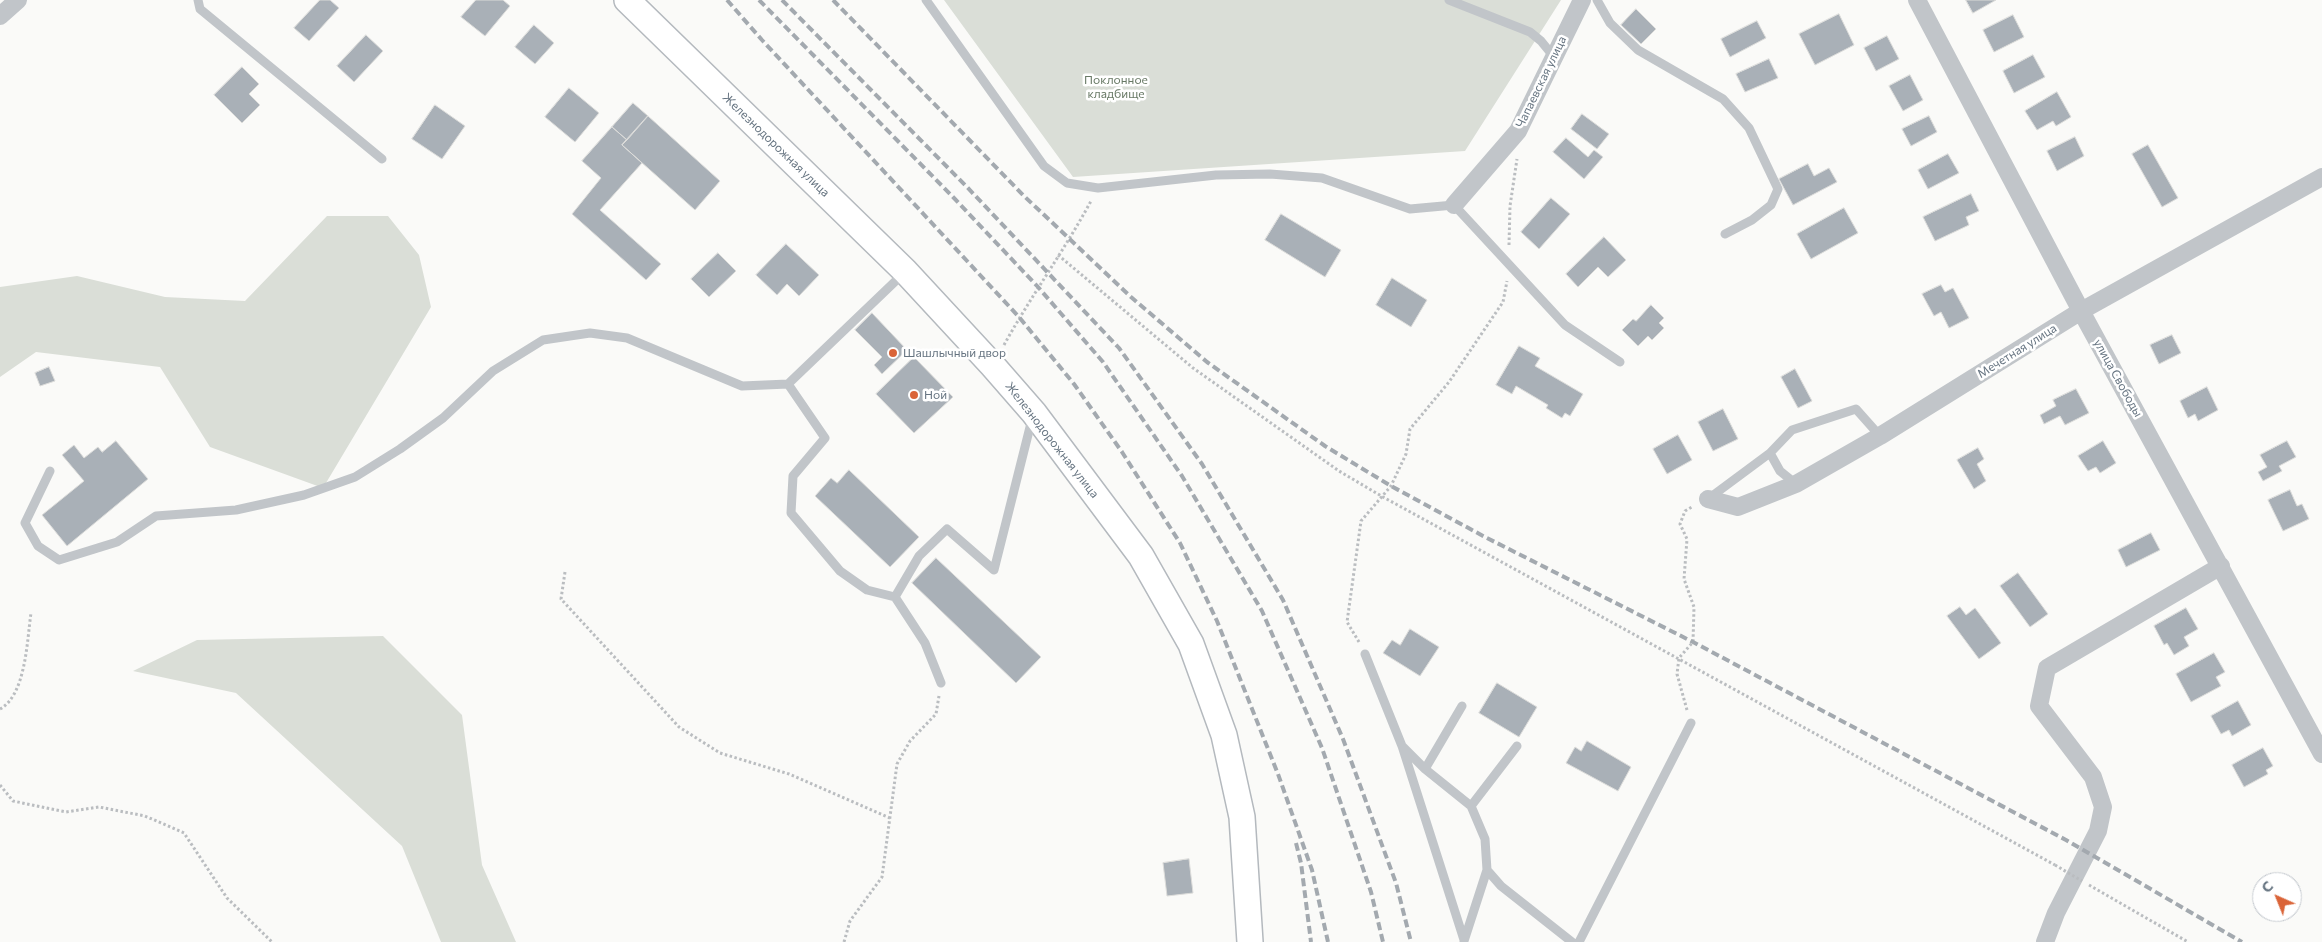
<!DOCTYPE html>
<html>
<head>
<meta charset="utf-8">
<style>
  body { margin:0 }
  #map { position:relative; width:2322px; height:942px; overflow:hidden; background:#fafaf8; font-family:Commissioner,sans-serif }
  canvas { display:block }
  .north { position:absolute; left:2252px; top:872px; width:50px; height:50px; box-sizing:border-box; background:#fff; border:1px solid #c2c7cd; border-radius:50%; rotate:316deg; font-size:14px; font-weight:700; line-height:20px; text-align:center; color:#667481 }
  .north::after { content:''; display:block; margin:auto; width:18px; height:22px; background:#da6438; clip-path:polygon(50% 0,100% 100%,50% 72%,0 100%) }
</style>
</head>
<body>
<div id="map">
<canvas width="2322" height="942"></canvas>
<div class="north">С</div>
</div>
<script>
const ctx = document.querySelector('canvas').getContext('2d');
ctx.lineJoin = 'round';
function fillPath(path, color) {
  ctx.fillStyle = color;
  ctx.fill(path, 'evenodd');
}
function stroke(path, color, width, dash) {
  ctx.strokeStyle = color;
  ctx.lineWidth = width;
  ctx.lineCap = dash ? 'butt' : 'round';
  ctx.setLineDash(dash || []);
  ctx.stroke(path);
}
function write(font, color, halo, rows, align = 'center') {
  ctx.font = font + ' Commissioner,sans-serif';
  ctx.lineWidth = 5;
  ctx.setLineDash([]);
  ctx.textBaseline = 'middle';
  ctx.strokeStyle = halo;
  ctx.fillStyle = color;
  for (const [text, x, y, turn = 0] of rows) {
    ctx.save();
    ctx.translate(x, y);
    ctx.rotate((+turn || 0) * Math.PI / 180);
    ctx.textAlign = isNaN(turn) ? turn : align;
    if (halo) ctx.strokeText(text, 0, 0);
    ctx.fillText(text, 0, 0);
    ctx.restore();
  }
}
const green = new Path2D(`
  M 944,0 L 1561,0 L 1465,151 L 1073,177 Z
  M 327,216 L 388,216 L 419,255 L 431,307 L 323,488 L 210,447 L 160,367 L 36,352 L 0,377 L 0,287 L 77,276 L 165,297 L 245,301 Z
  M 383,636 L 462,715 L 482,865 L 516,942 L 441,942 L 402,846 L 236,693 L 133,671 L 197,640 Z`);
const building = new Path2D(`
  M 320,0 L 330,0 L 339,8 L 309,41 L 294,28 Z
  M 476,0 L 503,0 L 510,6 L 485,36 L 461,17 Z
  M 1966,0 L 1996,0 L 1973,13 Z
  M 1636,9 L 1656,29 L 1641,44 L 1621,25 Z
  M 1839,14 L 1854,45 L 1815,65 L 1799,34 Z
  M 2013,15 L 2024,37 L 1994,52 L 1983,30 Z
  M 1757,21 L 1766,38 L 1730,57 L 1721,39 Z
  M 534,25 L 554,43 L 535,64 L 515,47 Z
  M 366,35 L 383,51 L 354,82 L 337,66 Z
  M 1887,36 L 1899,59 L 1876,71 L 1864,48 Z
  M 2033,55 L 2045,77 L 2014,93 L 2003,71 Z
  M 1769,59 L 1778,78 L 1745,92 L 1736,74 Z
  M 242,67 L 259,84 L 249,94 L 260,105 L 242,123 L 214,95 Z
  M 1910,75 L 1923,100 L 1903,111 L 1889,86 Z
  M 569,88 L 599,113 L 575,142 L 545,117 Z
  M 2057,92 L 2071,117 L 2056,126 L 2053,121 L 2037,130 L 2025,111 Z
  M 633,103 L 648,116 L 627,140 L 612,127 Z
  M 435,105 L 465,126 L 442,159 L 412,139 Z
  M 1582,114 L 1609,134 L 1597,149 L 1571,129 Z
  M 648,116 L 720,181 L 695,210 L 622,145 Z
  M 1929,116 L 1937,132 L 1911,146 L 1902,129 Z
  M 612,127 L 627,140 L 622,145 L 642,163 L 600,210 L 661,264 L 646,280 L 572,214 L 601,178 L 582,161 Z
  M 2075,137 L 2084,156 L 2057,171 L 2047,151 Z
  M 1566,138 L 1588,157 L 1594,150 L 1603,157 L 1584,179 L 1553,152 Z
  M 2148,145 L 2178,198 L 2162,207 L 2132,154 Z
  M 1948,154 L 1959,173 L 1928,189 L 1918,170 Z
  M 1808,164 L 1814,176 L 1829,168 L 1837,182 L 1793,205 L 1779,179 Z
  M 1971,194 L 1979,211 L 1966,217 L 1969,225 L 1935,241 L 1923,217 Z
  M 1551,198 L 1570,214 L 1539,249 L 1521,232 Z
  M 1844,208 L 1858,233 L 1811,259 L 1797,234 Z
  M 1281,214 L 1341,250 L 1325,277 L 1265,240 Z
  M 1604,237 L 1626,260 L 1608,277 L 1598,267 L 1578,287 L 1566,274 Z
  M 786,244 L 819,275 L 799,296 L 787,284 L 777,295 L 756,275 Z
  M 718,253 L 736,271 L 709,297 L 691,279 Z
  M 1392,278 L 1427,300 L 1411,327 L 1376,305 Z
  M 1941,285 L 1945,292 L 1953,288 L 1969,318 L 1949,328 L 1941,312 L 1934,316 L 1922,294 Z
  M 1651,305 L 1664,318 L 1659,323 L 1664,328 L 1652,340 L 1648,336 L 1638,346 L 1622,330 L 1633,319 L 1636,321 Z
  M 872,313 L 907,350 L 882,374 L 874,365 L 882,357 L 855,330 Z
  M 2172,335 L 2181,353 L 2159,364 L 2150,345 Z
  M 1519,346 L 1540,358 L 1535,366 L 1583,394 L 1570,416 L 1565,413 L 1562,418 L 1546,408 L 1548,405 L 1516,386 L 1512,394 L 1496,385 Z
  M 914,357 L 953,397 L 914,433 L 876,394 Z
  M 49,367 L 55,381 L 40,386 L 35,373 Z
  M 1795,369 L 1812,401 L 1798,408 L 1781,377 Z
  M 2207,387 L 2218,410 L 2198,421 L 2195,414 L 2188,418 L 2180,401 Z
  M 2076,389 L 2089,413 L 2065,425 L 2060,416 L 2044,424 L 2040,415 L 2056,406 L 2053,400 Z
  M 1723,409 L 1738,439 L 1713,451 L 1698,422 Z
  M 1678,435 L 1692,460 L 1667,474 L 1653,449 Z
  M 116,441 L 148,479 L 67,546 L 42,515 L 84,481 L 62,455 L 74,445 L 84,458 L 98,447 L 102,452 Z
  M 2103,441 L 2116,463 L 2100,473 L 2096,467 L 2088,471 L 2078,456 Z
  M 2287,441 L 2296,457 L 2279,466 L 2282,471 L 2263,481 L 2258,472 L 2267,467 L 2260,455 Z
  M 1978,448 L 1984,459 L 1977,464 L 1986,481 L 1974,489 L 1957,460 Z
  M 849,470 L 919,537 L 890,567 L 815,496 L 831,478 L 837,483 Z
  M 2290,490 L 2297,506 L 2302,504 L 2309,519 L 2283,531 L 2268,500 Z
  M 2151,533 L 2160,550 L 2126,567 L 2118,550 Z
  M 936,558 L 1041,657 L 1016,683 L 912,583 Z
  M 2018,573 L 2048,614 L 2030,627 L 2000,586 Z
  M 1960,607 L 1966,615 L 1975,608 L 2001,643 L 1979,659 L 1947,616 Z
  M 2186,608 L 2198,629 L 2184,637 L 2189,646 L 2174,655 L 2167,643 L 2164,645 L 2154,626 Z
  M 1410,629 L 1439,647 L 1420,676 L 1383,653 L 1392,640 L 1400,645 Z
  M 2214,653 L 2225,672 L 2216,677 L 2221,686 L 2191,702 L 2176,674 Z
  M 1497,683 L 1537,707 L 1519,737 L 1479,713 Z
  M 2238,701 L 2251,725 L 2232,736 L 2229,730 L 2221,734 L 2211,716 Z
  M 1587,741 L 1631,767 L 1618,791 L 1566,763 L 1575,747 L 1581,751 Z
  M 2263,748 L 2273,766 L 2266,770 L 2268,774 L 2244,787 L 2232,765 Z
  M 1189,859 L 1193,893 L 1167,896 L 1163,863 Z`);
const path = new Path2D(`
  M 1509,245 L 1510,206 L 1517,159
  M 1058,255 L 1193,368 L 1339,471 L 1383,497 L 2055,865
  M 1004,345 C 1031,296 1064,251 1091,201
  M 565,572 L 561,599 L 679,727 L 720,753 L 789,774 L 890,818
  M 1359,642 L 1347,622 L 1361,521 L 1391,486 L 1406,454 L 1410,429 L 1449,382 L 1503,302 L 1507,281
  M 0,709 C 26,695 27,640 31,613
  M 1687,710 L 1677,674 L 1679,658 L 1693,642 L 1694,607 L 1684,579 L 1687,539 L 1680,524 L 1685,511 L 1692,507
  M 0,785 L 13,801 L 66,812 L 99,807 L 145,816 L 184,833 L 227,898 L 272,942
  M 2089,885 L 2188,942
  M 844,942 L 850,921 L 882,877 L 897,764 L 910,741 L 936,714 L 939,696`);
const lane = new Path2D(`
  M 198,0 L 200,9 L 382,159
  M 926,0 L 1044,166 L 1067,183 L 1098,188 L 1216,175 L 1270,174 L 1322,178 L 1410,209 L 1454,205 L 1565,325 L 1620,362
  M 1449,0 L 1530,32 L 1541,41 L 1554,57
  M 1597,0 L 1610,23 L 1638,50 L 1723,99 L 1749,128 L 1778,189 L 1771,205 L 1752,220 L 1725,234
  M 788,384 L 825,438 L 793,476 L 791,513 L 840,571 L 867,590 L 895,597 L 925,643 L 941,683
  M 1770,453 L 1780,471 L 1796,484
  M 50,471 L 25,523 L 38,546 L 59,560 L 117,542 L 156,516 L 236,510 L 304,495 L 355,477 L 400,449 L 443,418 L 493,371 L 543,340 L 590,333 L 627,338 L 742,386 L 788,384 L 905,272
  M 1708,499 L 1770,453 L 1792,430 L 1856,409 L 1880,436
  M 895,597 L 919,556 L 947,529 L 994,570 L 1032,419
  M 1365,654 L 1402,746 L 1425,769 L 1471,806
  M 1402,746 L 1464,940
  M 1517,746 L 1471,806 L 1485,839 L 1487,870 L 1501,886 L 1572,942
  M 1425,769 L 1462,706
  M 1464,941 L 1487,870
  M 1579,942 L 1691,723`);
const street = new Path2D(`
  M 1917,0 L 2081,311 L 2322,754
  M 0,16 L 18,0
  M 1454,205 L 1518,131 L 1582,0
  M 1708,499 L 1738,507 L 1796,484 L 1880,436 L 2081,311 L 2322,177
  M 2045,942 L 2056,913 L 2098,831 L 2103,807 L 2093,777 L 2039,706 L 2047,668 L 2221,566`);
const secondary = new Path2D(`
  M 627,0 L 905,271 L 993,366 L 1034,413 L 1141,556 L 1191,644 L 1224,735 L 1242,817 L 1250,942`);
const rail = new Path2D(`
  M 727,0 L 762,40 L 1019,317 L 1074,384 L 1122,452 L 1180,543 L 1217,621 L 1278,774 L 1312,870 L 1328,942
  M 759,0 L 953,197 L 1038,287 L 1103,362 L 1182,476 L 1262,611 L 1322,748 L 1371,892 L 1383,942
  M 782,0 L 967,187 L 1119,348 L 1202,464 L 1283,600 L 1343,739 L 1396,883 L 1411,942
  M 833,0 L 1024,196 L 1131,297 L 1207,362 L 1325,446 L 1391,486 L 1485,537 L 1693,642 L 2066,840 L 2242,942
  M 1296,843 L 1301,863 L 1311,942`);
const pathBridge = new Path2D(`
  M 2055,865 L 2082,881`);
const markers = [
  [893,353,5,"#da6438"],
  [914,395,5,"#da6438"]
];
const parkNames = [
  ["Поклонное",1116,80],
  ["кладбище",1116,94]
];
const streetNames = [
  ["Чапаевская улица",1541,82,-64],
  ["Железнодорожная улица",776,145,44],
  ["Мечетная улица",2017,351,-32],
  ["улица Свободы",2118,378,61],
  ["Железнодорожная улица",1052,440,52]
];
const poiNames = [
  ["Шашлычный двор",903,353],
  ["Ной",924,395]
];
fillPath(green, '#daded7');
fillPath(building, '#a9b0b7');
stroke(building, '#dcdcda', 1);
stroke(secondary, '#b4b9be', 28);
stroke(path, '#babdc0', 3, [2.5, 2.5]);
stroke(lane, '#c1c5c9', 9);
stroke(street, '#c1c5c9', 18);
stroke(secondary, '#fff', 25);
stroke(rail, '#a3a9af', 4, [8, 4]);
stroke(pathBridge, '#babdc0', 3, [2.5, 2.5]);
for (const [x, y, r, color] of markers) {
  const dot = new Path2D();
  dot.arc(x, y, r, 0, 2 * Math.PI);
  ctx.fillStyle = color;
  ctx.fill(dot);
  stroke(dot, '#fff', 2);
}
write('12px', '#687965', '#fff', parkNames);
write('12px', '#667481', '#fff', streetNames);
write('12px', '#667481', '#fff', poiNames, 'left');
</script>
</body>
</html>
